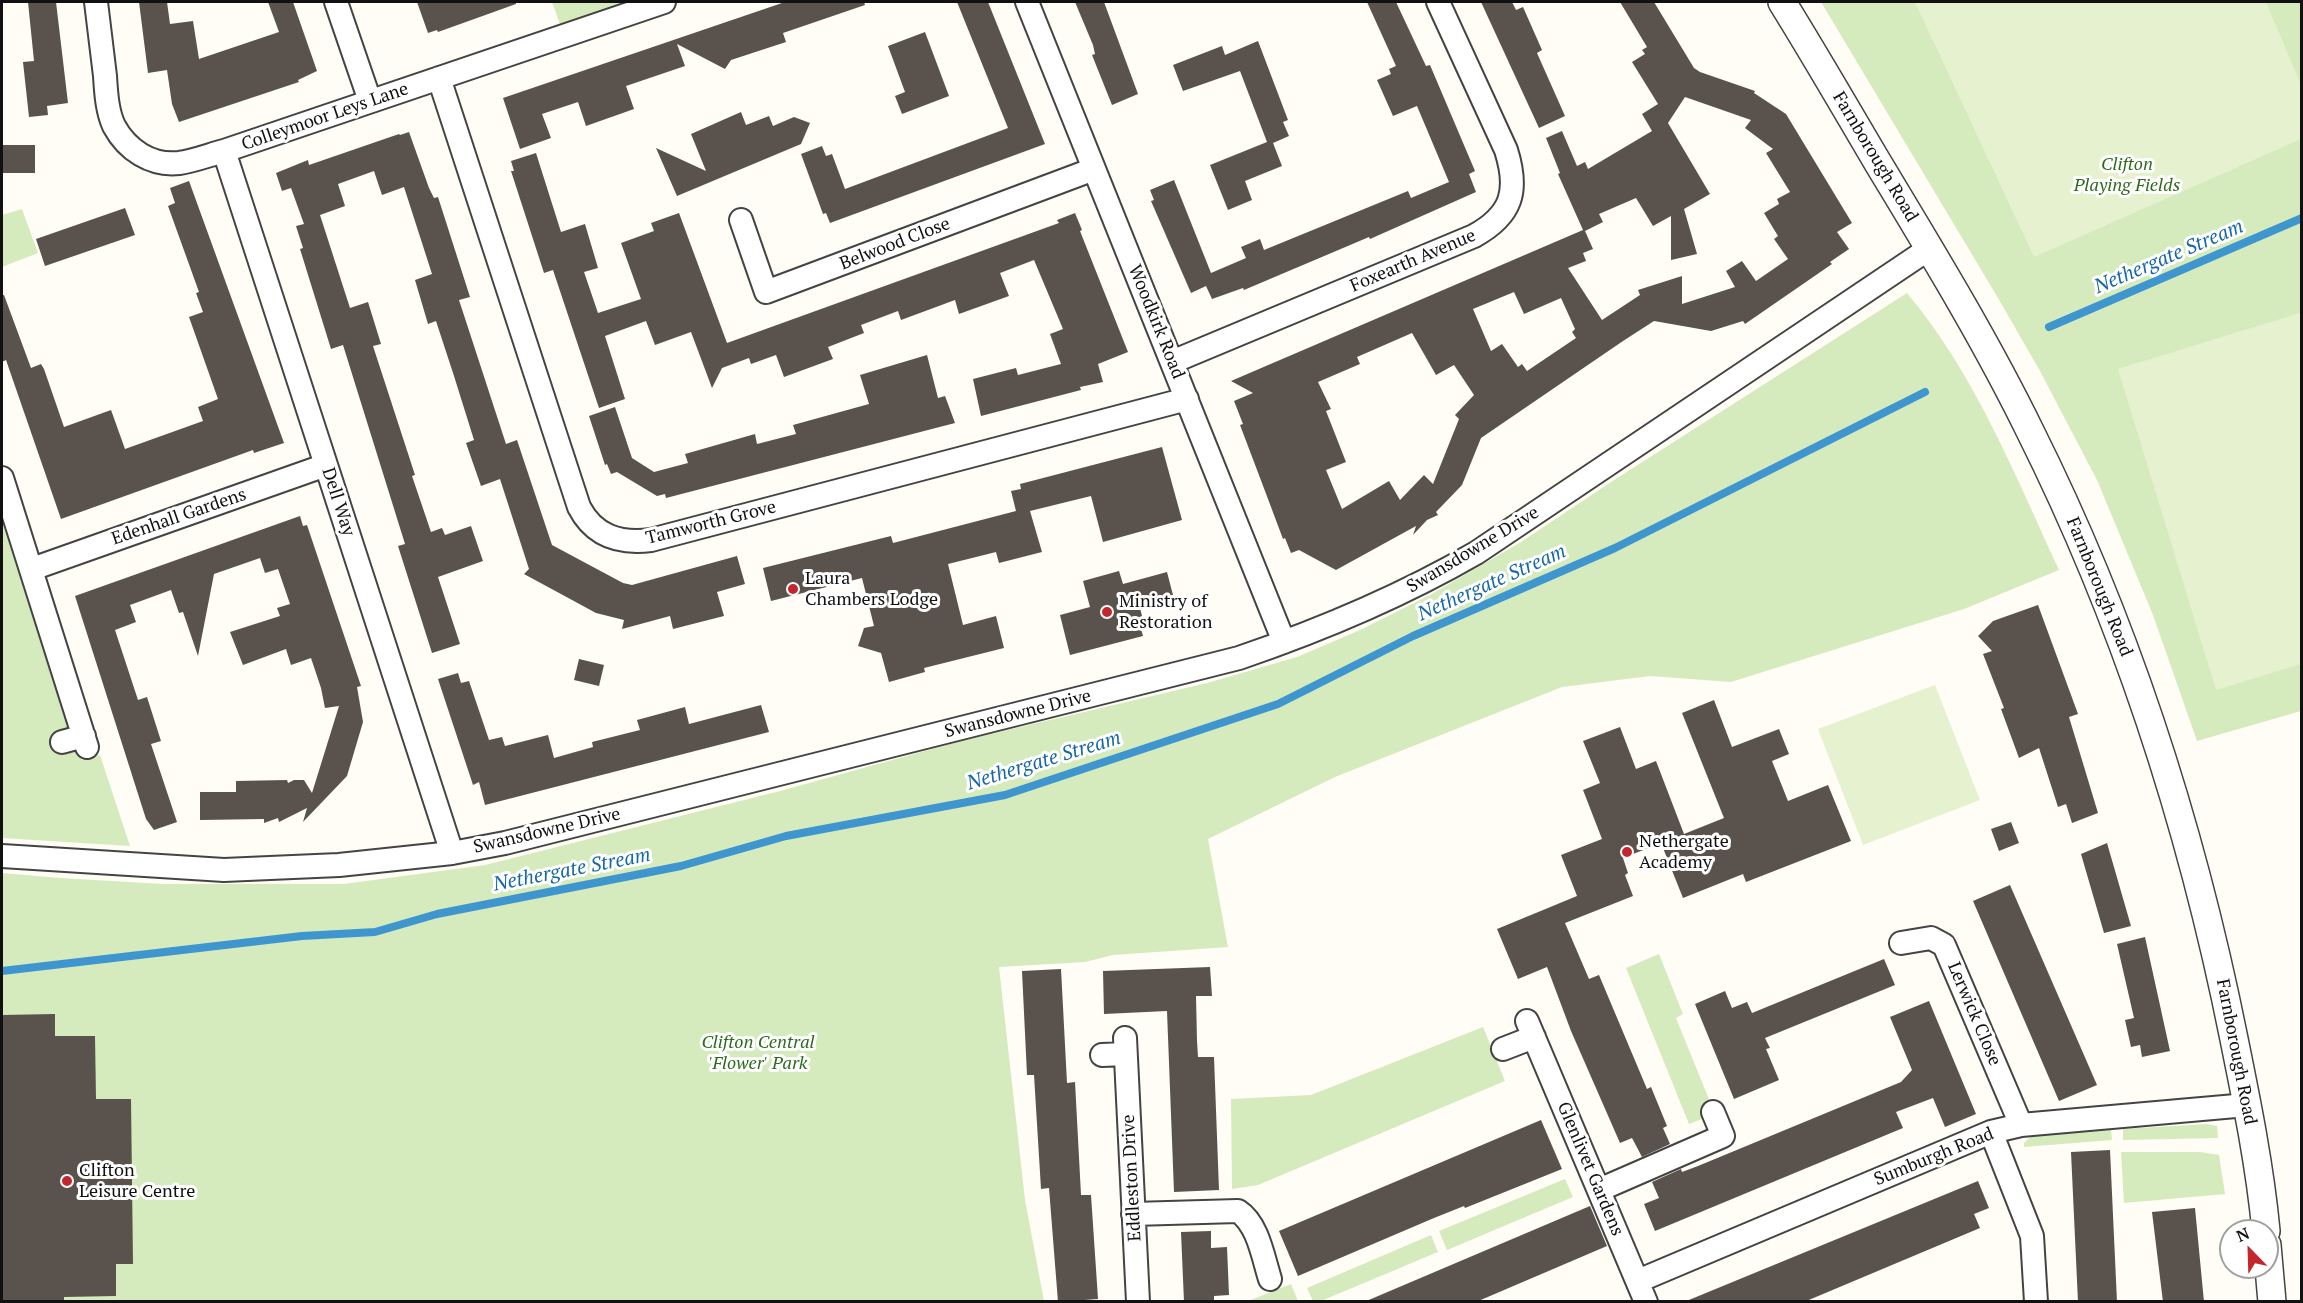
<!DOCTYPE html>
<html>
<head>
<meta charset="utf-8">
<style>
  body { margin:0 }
  #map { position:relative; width:2303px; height:1303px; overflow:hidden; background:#fffdf5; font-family:"PT Serif",serif }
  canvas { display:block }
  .frame { position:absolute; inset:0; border:3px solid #111; pointer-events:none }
  .north { position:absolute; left:2219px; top:1219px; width:60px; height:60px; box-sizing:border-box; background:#fff; border:2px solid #a0a0a0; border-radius:50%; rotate:337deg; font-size:16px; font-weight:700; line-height:24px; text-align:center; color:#111 }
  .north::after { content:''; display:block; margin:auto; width:21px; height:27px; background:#c4262e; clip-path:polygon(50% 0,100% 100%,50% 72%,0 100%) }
</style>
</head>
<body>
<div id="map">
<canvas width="2303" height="1303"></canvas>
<div class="frame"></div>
<div class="north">N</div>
</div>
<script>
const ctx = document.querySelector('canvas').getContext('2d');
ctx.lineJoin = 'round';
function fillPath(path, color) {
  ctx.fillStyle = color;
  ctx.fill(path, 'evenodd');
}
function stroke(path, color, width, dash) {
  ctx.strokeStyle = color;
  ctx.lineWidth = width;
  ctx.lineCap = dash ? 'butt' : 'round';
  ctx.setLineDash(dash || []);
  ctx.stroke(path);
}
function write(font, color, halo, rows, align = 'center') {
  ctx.font = font + ' "PT Serif",serif';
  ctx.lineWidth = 6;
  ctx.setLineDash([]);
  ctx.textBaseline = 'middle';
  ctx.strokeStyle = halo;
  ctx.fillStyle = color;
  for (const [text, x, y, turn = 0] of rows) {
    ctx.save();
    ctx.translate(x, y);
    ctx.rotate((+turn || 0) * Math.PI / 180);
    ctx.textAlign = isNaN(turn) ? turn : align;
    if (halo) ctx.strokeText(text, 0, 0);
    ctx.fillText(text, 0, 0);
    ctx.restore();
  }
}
const green = new Path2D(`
  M 552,2 L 628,2 L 628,4 L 561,27 Z
  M 1821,2 L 2301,2 L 2301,711 L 2197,741 L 2153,615 L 2097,480 L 2040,371 L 1998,298 Z
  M 22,209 L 38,253 L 2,267 L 2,215 Z
  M 1907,293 C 1975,374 2015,475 2059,570 L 1964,609 L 1731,682 L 1650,676 L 1562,687 L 1335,777 L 1208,839 L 1228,947 L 1113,955 L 1085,962 L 999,967 L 1025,1200 L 1044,1301 L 2,1301 L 2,873 L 60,878 L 163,884 L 344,884 L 485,865 L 780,791 L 961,741 L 1207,683 L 1297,657 L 1360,630 L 1430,595 L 1521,542 L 1611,482 Z
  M 2,503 L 71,727 L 57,732 L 64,754 L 79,751 L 82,760 L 100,755 L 130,846 L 2,838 Z
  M 1659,954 L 1683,1014 L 1676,1018 L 1715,1114 L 1689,1124 L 1626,968 Z
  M 1483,1027 L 1505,1081 L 1258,1185 L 1232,1189 L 1231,1099 L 1311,1095 Z
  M 2207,1124 L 2217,1126 L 2218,1138 L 2123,1140 L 2123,1129 Z
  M 2111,1129 L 2112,1140 L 2024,1147 L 2024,1143 L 2033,1134 Z
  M 2121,1152 L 2200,1152 L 2219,1155 L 2225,1194 L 2124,1203 Z
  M 1565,1179 L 1573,1197 L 1447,1250 L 1439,1231 Z
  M 1431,1235 L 1438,1252 L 1321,1301 L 1313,1301 L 1307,1288 Z
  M 1291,1284 L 1298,1301 L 1248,1301 Z`);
const pitch = new Path2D(`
  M 1915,2 L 2266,2 L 2301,85 L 2301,139 L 2034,257 Z
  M 2300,313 L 2302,319 L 2301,664 L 2216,690 L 2118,369 Z
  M 1935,685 L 1980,800 L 1863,845 L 1818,729 Z`);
const stream = new Path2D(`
  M 2049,327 L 2302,218
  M 2,971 L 302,936 L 375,932 L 437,914 L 681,866 L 786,836 L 1005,795 L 1278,704 L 1413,636 L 1615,548 L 1925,392`);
const building = new Path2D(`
  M 28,2 L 56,2 L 68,103 L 47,106 L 48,115 L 29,117 L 23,62 L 34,61 Z
  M 139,2 L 167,2 L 170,24 L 193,21 L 199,59 L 279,32 L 268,2 L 293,2 L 317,71 L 298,80 L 299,82 L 179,122 L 172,104 L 167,70 L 148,73 Z
  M 417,2 L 516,2 L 516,4 L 438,32 L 437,30 L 428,33 Z
  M 785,2 L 864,2 L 865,5 L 783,33 L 786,42 L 731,60 L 725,69 L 677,44 L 685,66 L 626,86 L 634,109 L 586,126 L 578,102 L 542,114 L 551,138 L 520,149 L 503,98 Z
  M 957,2 L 988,2 L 1045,144 L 830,223 L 826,213 L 823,214 L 801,154 L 822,146 L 826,156 L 832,154 L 845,189 L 1008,128 Z
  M 1075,2 L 1104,2 L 1138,94 L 1112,105 L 1092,55 L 1095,54 L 1093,45 Z
  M 1367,2 L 1396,2 L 1426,66 L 1430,65 L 1475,171 L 1469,174 L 1476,192 L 1370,239 L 1369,237 L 1244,290 L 1243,288 L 1212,299 L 1206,286 L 1191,293 L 1151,201 L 1154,200 L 1150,190 L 1174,180 L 1211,273 L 1246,258 L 1241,247 L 1260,239 L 1264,250 L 1408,191 L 1411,198 L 1449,182 L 1417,106 L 1393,116 L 1377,80 L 1391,74 L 1389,69 L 1396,66 Z
  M 1481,2 L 1512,2 L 1516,10 L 1523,7 L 1542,50 L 1537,53 L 1565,116 L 1539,128 Z
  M 1620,2 L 1654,2 L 1694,68 L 1700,72 L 1755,91 L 1754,93 L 1786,114 L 1852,223 L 1837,232 L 1849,249 L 1830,262 L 1832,264 L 1745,324 L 1743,321 L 1711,331 L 1654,321 L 1623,341 L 1481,438 L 1462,485 L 1436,512 L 1438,515 L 1427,520 L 1413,535 L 1416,526 L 1336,570 L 1299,550 L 1291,553 L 1285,538 L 1283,539 L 1265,491 L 1240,425 L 1243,424 L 1234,401 L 1253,393 L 1231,381 L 1583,230 L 1558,174 L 1560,173 L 1546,138 L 1562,131 L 1577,166 L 1585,162 L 1588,169 L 1652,131 L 1642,114 L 1658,104 L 1632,62 L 1645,54 L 1642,50 L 1647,47 ZM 1685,97 L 1751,120 L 1745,128 L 1773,149 L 1766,153 L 1790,192 L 1777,199 L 1779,204 L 1764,213 L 1778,236 L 1774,239 L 1788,259 L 1756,281 L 1742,261 L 1726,271 L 1735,287 L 1682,304 L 1682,276 L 1638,290 L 1640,295 L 1602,320 L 1568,268 L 1586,261 L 1583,253 L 1593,249 L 1585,231 L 1603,222 L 1599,214 L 1636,198 L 1653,226 L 1671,216 L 1671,260 L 1697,254 L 1684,209 L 1710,194 L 1668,123 ZM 1514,292 L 1524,314 L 1561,298 L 1575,329 L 1572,332 L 1576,338 L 1527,371 L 1522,364 L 1518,367 L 1502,344 L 1491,351 L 1473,309 ZM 1412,333 L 1436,375 L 1454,365 L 1474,395 L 1455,415 L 1459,419 L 1433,484 L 1424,475 L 1400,500 L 1389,481 L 1342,509 L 1326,470 L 1346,462 L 1326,411 L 1331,409 L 1318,382 L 1360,364 L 1357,357 Z
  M 925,32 L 949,96 L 902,114 L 895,96 L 905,92 L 888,46 Z
  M 1258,41 L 1288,120 L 1283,122 L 1289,136 L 1273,143 L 1282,166 L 1245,181 L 1252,200 L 1228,210 L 1210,165 L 1267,142 L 1240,71 L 1183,91 L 1173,65 L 1222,46 L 1225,55 Z
  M 741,112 L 746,125 L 769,116 L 773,126 L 794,117 L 810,123 L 801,144 L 677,196 L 656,148 L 706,171 L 691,134 Z
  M 409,132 L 429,188 L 434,198 L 438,197 L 470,297 L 459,300 L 506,444 L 517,440 L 552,545 L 623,583 L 632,585 L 737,556 L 745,584 L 717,592 L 724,616 L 673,629 L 670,616 L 622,629 L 624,620 L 596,613 L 524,574 L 529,569 L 500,479 L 481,486 L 466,443 L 474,440 L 454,376 L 436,321 L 428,324 L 415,280 L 432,274 L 404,187 L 382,195 L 374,171 L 338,184 L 345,206 L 320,215 L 350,308 L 368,302 L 381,344 L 373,346 L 415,475 L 412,476 L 431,532 L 442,528 L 445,535 L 471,526 L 483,561 L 438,577 L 460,644 L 432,653 L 398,546 L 405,544 L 343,345 L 331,349 L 300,249 L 303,248 L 296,226 L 304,224 L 291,188 L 282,191 L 276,173 L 308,160 L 309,165 L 399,134 L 400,135 Z
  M 2,145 L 35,145 L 35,173 L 2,173 Z
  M 536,153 L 561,232 L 585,224 L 598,268 L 584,272 L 598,313 L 641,299 L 621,243 L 654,231 L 651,223 L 679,213 L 727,343 L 1059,223 L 1057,220 L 1075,213 L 1082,230 L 1080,231 L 1128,352 L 1098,364 L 1103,382 L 1080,387 L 1081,390 L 981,416 L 973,379 L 1016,368 L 1018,375 L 1061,364 L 1050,334 L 1063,329 L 1034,260 L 1000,273 L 1009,296 L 959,314 L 955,300 L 901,320 L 898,311 L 861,325 L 864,333 L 828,347 L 833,359 L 784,377 L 776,355 L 751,364 L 749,358 L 722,368 L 712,388 L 691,332 L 655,345 L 646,321 L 605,336 L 625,399 L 599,408 L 553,270 L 544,273 L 511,171 L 514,171 L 511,161 Z
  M 189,181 L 284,443 L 254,453 L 253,450 L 61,519 L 6,360 L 2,362 L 2,295 L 4,295 L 31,368 L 41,364 L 44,369 L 64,427 L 111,410 L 125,449 L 203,421 L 198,407 L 218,399 L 189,317 L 203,312 L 196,293 L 199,292 L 168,206 L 175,203 L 170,188 Z
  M 125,208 L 135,235 L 45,266 L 36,239 Z
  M 927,355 L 938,398 L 945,396 L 955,423 L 666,498 L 665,494 L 657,496 L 617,472 L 611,474 L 607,464 L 605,465 L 589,416 L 615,407 L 632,458 L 654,472 L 688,463 L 685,454 L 755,434 L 757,444 L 796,434 L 793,425 L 869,404 L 860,375 Z
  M 1162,447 L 1182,520 L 1103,542 L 1091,496 L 1030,511 L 1042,552 L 999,563 L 996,552 L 948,564 L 963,625 L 996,616 L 1004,648 L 924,668 L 925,672 L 889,682 L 881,653 L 858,646 L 864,628 L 874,626 L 862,578 L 771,601 L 763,568 L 891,536 L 893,543 L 1016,511 L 1011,491 L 1021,489 L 1020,484 Z
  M 300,516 L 303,526 L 307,525 L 361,686 L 357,687 L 363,722 L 347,776 L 303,822 L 307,808 L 279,822 L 278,818 L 264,823 L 264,819 L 200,820 L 200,792 L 236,792 L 236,781 L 287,780 L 288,783 L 294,780 L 304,780 L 312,793 L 339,706 L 325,708 L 321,688 L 311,658 L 291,665 L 286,649 L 243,665 L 230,632 L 280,616 L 277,608 L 290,604 L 278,569 L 265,573 L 260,558 L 214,574 L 198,656 L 183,612 L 179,613 L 171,590 L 130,605 L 136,622 L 115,630 L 138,700 L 147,697 L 161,741 L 151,744 L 177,822 L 154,830 L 146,819 L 75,596 Z
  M 1119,571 L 1123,584 L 1167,572 L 1174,599 L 1140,608 L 1143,620 L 1139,621 L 1143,636 L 1070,655 L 1060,615 L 1090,607 L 1083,581 Z
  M 2038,605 L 2078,714 L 2069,717 L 2098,813 L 2072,823 L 2066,804 L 2058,807 L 2039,748 L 2019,758 L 2001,709 L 2004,708 L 1983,654 L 1992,651 L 1978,636 L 1993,621 Z
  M 579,659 L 604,665 L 599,686 L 574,680 Z
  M 458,673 L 461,683 L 469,681 L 489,740 L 502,737 L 505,746 L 548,735 L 554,758 L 593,747 L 592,742 L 640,730 L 637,720 L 685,707 L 689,724 L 761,705 L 769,732 L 485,805 L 479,782 L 473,785 L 438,679 Z
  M 1714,700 L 1732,747 L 1779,729 L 1789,754 L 1772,761 L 1788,801 L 1828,785 L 1851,841 L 1746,882 L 1743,874 L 1683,898 L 1661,843 L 1623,858 L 1628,873 L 1625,875 L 1633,896 L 1565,923 L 1589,979 L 1599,975 L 1647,1089 L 1651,1087 L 1667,1126 L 1663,1128 L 1670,1144 L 1642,1157 L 1632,1138 L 1620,1143 L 1571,1031 L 1547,967 L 1518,979 L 1497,929 L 1577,896 L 1561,855 L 1602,839 L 1583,790 L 1600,783 L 1583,741 L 1620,727 L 1636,769 L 1656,761 L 1684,834 L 1724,818 L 1682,713 Z
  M 2011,822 L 2019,843 L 1999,851 L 1991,829 Z
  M 2107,843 L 2131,926 L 2104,933 L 2081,854 Z
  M 2010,885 L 2097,1085 L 2059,1101 L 1973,901 Z
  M 2145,937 L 2170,1051 L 2142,1057 L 2140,1045 L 2131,1047 L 2125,1020 L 2134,1018 L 2117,944 Z
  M 1884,959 L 1895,985 L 1765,1038 L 1770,1048 L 1766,1049 L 1779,1080 L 1734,1099 L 1695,1004 L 1725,991 L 1732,1008 L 1747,1002 L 1752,1013 Z
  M 1210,967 L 1212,996 L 1196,996 L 1197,1041 L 1198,1057 L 1214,1057 L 1219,1190 L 1174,1192 L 1167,1011 L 1104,1014 L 1103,971 Z
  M 1061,969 L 1067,1083 L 1075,1082 L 1081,1195 L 1091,1195 L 1098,1299 L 1058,1302 L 1049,1188 L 1041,1189 L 1034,1075 L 1027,1075 L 1022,971 Z
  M 1929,1001 L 1976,1114 L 1945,1127 L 1933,1098 L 1896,1112 L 1903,1128 L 1655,1231 L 1644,1204 L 1659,1198 L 1652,1182 L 1681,1169 L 1682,1172 L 1698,1166 L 1901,1082 L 1912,1070 L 1890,1017 Z
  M 55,1014 L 55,1036 L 95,1036 L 96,1099 L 131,1099 L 133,1264 L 116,1264 L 116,1296 L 64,1297 L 64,1302 L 2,1302 L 2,1015 Z
  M 1541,1120 L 1562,1169 L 1465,1208 L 1464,1206 L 1434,1218 L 1298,1276 L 1279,1231 Z
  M 2110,1150 L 2117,1302 L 2078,1302 L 2071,1152 Z
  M 1978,1181 L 1989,1208 L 1974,1214 L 1980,1228 L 1804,1302 L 1684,1302 Z
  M 1590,1206 L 1607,1246 L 1476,1302 L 1364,1302 Z
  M 2195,1208 L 2204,1302 L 2163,1302 L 2152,1212 Z
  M 1211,1231 L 1211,1248 L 1227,1247 L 1229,1295 L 1214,1296 L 1214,1302 L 1184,1302 L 1181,1232 Z`);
const minor = new Path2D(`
  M 96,2 C 99,26 102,51 105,76 C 106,92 107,111 114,126 C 127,150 151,166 179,163 C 194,161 209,155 224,151 L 664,2
  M 336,2 L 370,101
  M 1027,2 L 1284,642
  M 439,78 L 579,507 C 594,536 619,544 651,540 L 1187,399
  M 224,151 L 452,853
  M 741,220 L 766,292 L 1094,169
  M 1172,362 L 1474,236 C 1512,215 1519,191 1506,150 L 1438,2
  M 2,478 L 87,747
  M 32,569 L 326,465
  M 62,742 L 84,736
  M 2,856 L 224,870 L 339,865 L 452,853 L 505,843 L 1239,658 C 1321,630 1400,597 1476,553 L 1930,248
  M 1901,943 L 1931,938 L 1944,945 L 2021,1125
  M 1527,1021 L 1646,1302
  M 1125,1038 L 1138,1302
  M 1503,1049 L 1534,1037
  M 1102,1055 L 1125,1054
  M 1991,1132 L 2032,1236 L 2036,1302
  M 1599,1190 L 1723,1136 L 1713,1112
  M 1133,1214 L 1238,1211 C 1258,1224 1263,1257 1270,1279
  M 1638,1281 L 1991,1132 L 2021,1125 L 2247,1105`);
const tertiary = new Path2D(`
  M 1782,2 C 1815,55 1846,109 1878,163 C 1931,251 1985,339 2030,431 C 2126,623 2192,829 2234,1039 C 2247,1103 2260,1167 2266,1231
  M 2267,1245 L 2272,1302`);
const markers = [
  [793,589,6,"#c4262e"],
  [1107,612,6,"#c4262e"],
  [1627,852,6,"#c4262e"],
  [67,1181,6,"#c4262e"]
];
const streetNames = [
  ["Colleymoor Leys Lane",325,117,-19],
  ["Farnborough Road",1875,157,59],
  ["Belwood Close",895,244,-21],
  ["Foxearth Avenue",1413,261,-23],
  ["Woodkirk Road",1156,322,68],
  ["Dell Way",338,502,72],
  ["Edenhall Gardens",179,517,-19],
  ["Tamworth Grove",711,523,-14],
  ["Swansdowne Drive",1473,550,-31],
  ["Farnborough Road",2099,587,68],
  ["Swansdowne Drive",1018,714,-14],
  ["Swansdowne Drive",547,831,-13],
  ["Lerwick Close",1974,1014,67],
  ["Farnborough Road",2236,1052,79],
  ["Sumburgh Road",1934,1157,-22],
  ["Glenlivet Gardens",1590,1169,67],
  ["Eddleston Drive",1132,1178,-93]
];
const parkNames = [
  ["Clifton",2127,165],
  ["Playing Fields",2127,186],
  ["Clifton Central",758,1043],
  ["'Flower' Park",758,1064]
];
const poiNames = [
  ["Laura",805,579],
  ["Chambers Lodge",805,600],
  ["Ministry of",1119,602],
  ["Restoration",1119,623],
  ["Nethergate",1639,842],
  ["Academy",1639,863],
  ["Clifton",79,1171],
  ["Leisure Centre",79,1192]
];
const waterNames = [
  ["Nethergate Stream",2169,257,-23],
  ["Nethergate Stream",1492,583,-24],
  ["Nethergate Stream",1044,761,-17],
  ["Nethergate Stream",572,870,-11]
];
fillPath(green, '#d5ebbd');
fillPath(pitch, '#e6f2cf');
stroke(stream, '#3f96cf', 8);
fillPath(building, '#5a524d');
stroke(minor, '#444', 26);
stroke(tertiary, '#444', 30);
stroke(minor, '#fff', 22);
stroke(tertiary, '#fff', 27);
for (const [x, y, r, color] of markers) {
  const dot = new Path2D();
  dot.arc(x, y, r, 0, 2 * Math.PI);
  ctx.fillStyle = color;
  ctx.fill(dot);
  stroke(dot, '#fff', 2);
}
write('18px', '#111', '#fff', streetNames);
write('italic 18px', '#2f6b1f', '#fff', parkNames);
write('18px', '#111', '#fff', poiNames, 'left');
write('italic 20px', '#1768a6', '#fff', waterNames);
</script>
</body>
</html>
